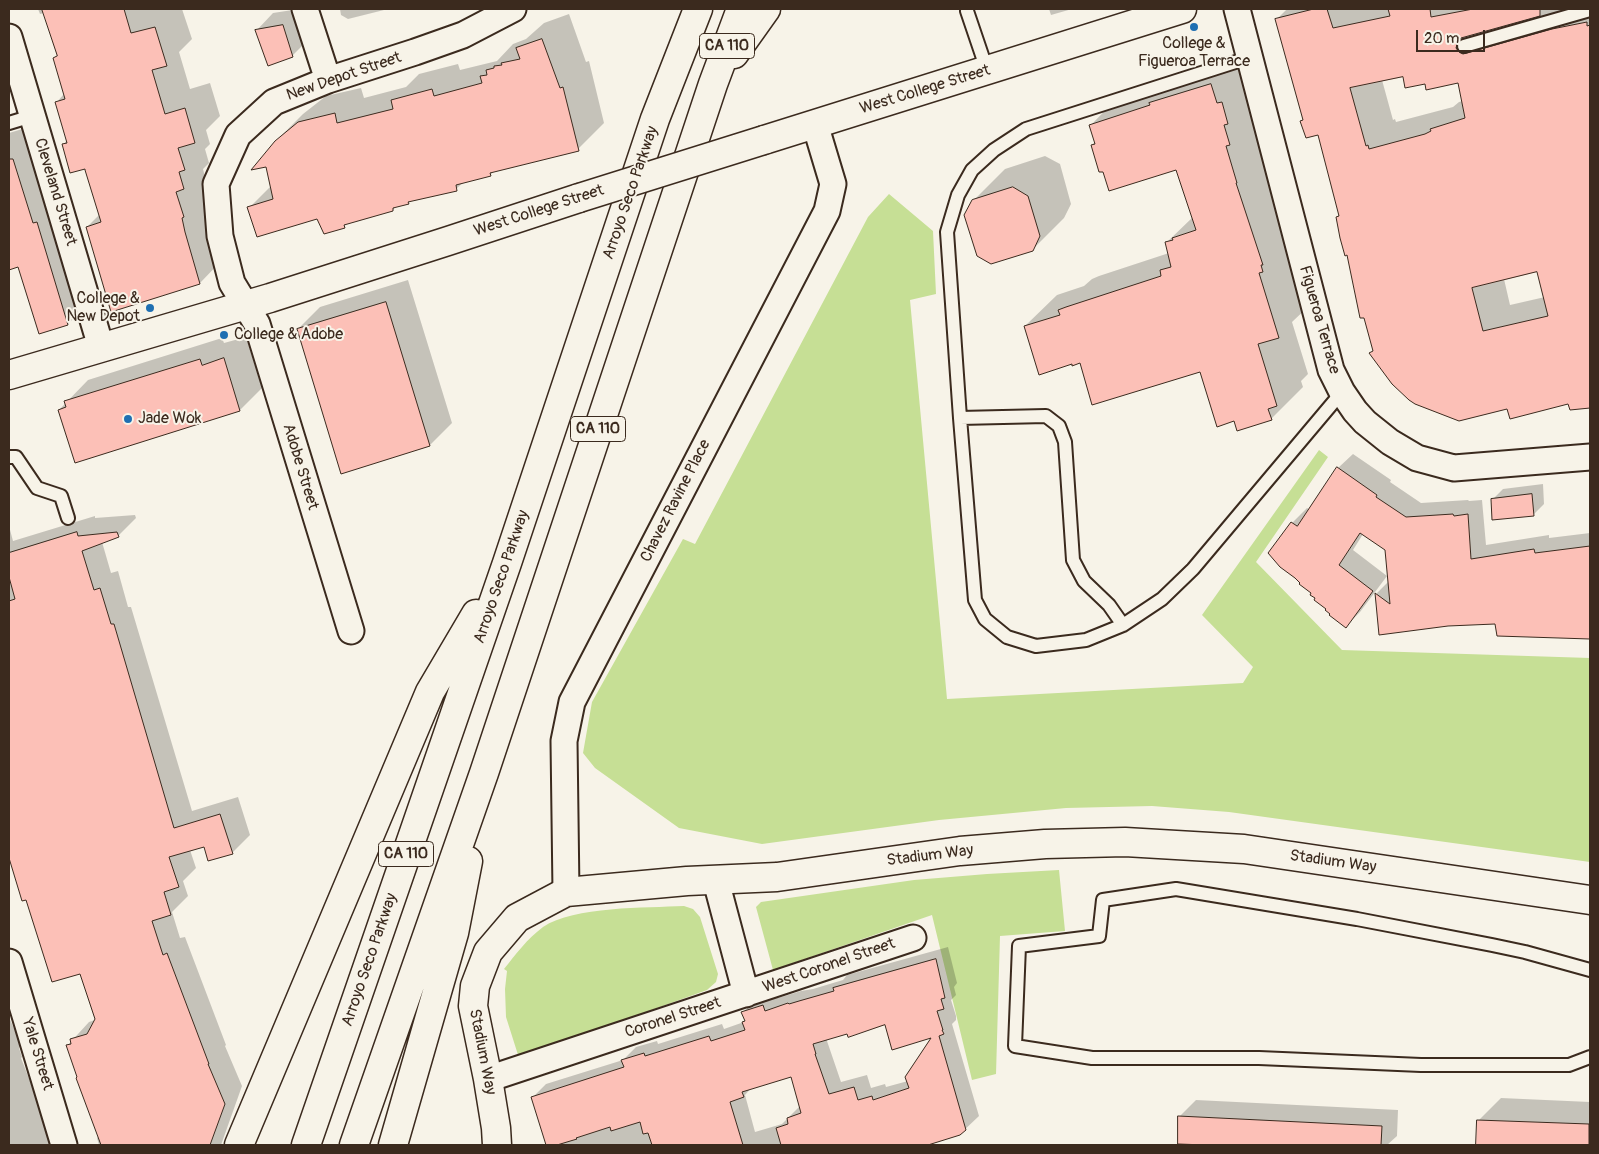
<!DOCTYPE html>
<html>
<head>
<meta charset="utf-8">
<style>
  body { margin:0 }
  #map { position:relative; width:1599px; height:1154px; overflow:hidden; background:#f7f3e8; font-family:Pangolin,sans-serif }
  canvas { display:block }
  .frame { position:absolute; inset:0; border:10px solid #3b2a1e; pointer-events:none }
  .scale { position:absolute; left:1416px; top:30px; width:69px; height:22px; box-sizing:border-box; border:2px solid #3b2a1e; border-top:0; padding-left:6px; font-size:15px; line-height:18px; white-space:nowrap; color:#3b2a1e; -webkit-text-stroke:4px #f7f3e8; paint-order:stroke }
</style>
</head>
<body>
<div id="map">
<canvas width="1599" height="1154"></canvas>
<div class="frame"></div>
<div class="scale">20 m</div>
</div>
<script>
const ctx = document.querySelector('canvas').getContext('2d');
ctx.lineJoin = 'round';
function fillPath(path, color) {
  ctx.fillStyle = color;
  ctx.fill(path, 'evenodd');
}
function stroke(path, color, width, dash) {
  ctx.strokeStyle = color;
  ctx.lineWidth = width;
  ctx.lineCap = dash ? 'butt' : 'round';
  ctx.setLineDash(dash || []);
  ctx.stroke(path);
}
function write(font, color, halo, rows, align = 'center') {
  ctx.font = font + ' Pangolin,sans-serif';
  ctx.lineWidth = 4;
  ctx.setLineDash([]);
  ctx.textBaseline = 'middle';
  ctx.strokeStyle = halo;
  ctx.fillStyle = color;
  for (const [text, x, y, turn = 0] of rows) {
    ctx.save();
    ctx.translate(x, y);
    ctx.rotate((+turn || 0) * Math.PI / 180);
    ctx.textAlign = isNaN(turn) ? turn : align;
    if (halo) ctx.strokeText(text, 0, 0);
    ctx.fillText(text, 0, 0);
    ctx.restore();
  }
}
const green = new Path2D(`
  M 889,194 L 933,231 L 936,294 L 910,300 L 947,699 L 1243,683 L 1253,667 L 1202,615 L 1319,450 L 1328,457 L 1256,562 L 1342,650 L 1590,658 L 1590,862 L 1229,812 L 1152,806 L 1066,808 L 939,820 L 762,844 L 679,828 L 595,768 L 583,753 L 592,702 L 683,539 L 695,544 L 868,217 Z
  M 1059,870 L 1065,931 L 1000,936 L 996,1074 L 972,1080 L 932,915 L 773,970 L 756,907 L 761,902 L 914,880 L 987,874 Z
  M 684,906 L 693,909 L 700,917 L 718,974 L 716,982 L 707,990 L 519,1058 L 506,1017 L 505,989 L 507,971 L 504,969 C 516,954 527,939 543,927 C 574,906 646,908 684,906 Z`);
const shadow = new Path2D(`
  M 38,9 L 182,9 L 192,39 L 179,52 L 190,89 L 210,83 L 220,116 L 206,130 L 210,144 L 205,149 L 209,163 L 203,169 L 225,257 L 200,283 L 112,310 L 87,227 L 100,214 L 85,167 L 63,145 L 67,140 L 56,103 L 64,94 L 54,58 L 57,55 L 44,13 L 40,14 Z
  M 299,9 L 309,39 L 292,56 L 257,30 L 273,13 Z
  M 340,9 L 388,9 L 348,19 L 341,15 Z
  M 1049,9 L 1072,9 L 1051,15 Z
  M 1287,9 L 1590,9 L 1590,408 L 1571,409 L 1569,403 L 1508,407 L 1370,353 L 1374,350 L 1337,217 L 1340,214 L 1319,134 L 1302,121 L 1304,119 L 1276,20 ZM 1404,76 L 1426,83 L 1459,81 L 1463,101 L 1459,102 L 1453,107 L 1396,122 L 1395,119 L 1393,120 L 1382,80 ZM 1538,270 L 1545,297 L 1510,305 L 1504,279 Z
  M 569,14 L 586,62 L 589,61 L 604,123 L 578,149 L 494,171 L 490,175 L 465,181 L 456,189 L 411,201 L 408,203 L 396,206 L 393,210 L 348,223 L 344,226 L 318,217 L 249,208 L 272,185 L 276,141 L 303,114 L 326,96 L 361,88 L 364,98 L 406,87 L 419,74 L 458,64 L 460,70 L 497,61 L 513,44 L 526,39 L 544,23 Z
  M 1242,53 L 1310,305 L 1292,322 L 1308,374 L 1301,381 L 1303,387 L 1271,419 L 1234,420 L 1200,371 L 1080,362 L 1025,326 L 1057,295 L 1084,286 L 1092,279 L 1099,276 L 1169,253 L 1166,243 L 1193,217 L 1177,168 L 1104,170 L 1092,145 L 1096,141 L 1091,125 L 1122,93 L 1179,75 L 1182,72 Z
  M 39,124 L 96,296 L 68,324 L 19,265 L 9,268 L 9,133 Z
  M 1045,156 L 1060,164 L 1071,204 L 1064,218 L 1032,250 L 973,201 L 1005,169 Z
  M 408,280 L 452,423 L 430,445 L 298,329 L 320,307 Z
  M 246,337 L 262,388 L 240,410 L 76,461 L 59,410 L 88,380 L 222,338 L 224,343 Z
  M 1353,454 L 1391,480 L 1390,482 L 1421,503 L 1468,500 L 1469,501 L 1482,500 L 1486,545 L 1549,535 L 1549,538 L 1590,533 L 1590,637 L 1498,635 L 1496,622 L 1447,625 L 1380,634 L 1377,593 L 1389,581 L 1387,549 L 1363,534 L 1353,550 L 1387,576 L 1360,612 L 1346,626 L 1270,553 L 1292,523 L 1307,508 L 1310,510 L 1338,468 Z
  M 1543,484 L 1544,504 L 1533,515 L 1492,500 L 1503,489 Z
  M 135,515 L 136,518 L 118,536 L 102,542 L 111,573 L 118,571 L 128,607 L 131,607 L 192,811 L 238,797 L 250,835 L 232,853 L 205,845 L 190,850 L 196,868 L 183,881 L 188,896 L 172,912 L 180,938 L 185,937 L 226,1045 L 225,1046 L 242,1086 L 221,1145 L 99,1145 L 97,1138 L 99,1136 L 67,1046 L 89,1022 L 95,1020 L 80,972 L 27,898 L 22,899 L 9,853 L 9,526 L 13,541 L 95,516 L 95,518 Z
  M 948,947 L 957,983 L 954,987 L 956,995 L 951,1000 L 956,1016 L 956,1020 L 952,1024 L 979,1116 L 960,1134 L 924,1145 L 547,1145 L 533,1097 L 546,1084 L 623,1060 L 636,1047 L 657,1041 L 658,1044 L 722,1024 L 724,1029 L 744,1022 L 746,1020 L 742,1013 L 755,1000 L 776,993 L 778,998 L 801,991 L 813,989 L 843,980 L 847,975 ZM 886,1024 L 934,1036 L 908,1081 L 886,1087 L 885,1084 L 871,1088 L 867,1075 L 841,1082 L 827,1041 L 828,1038 L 848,1032 ZM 791,1075 L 800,1106 L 782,1124 L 755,1132 L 745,1095 L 752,1087 Z
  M 9,1017 L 21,1045 L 19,1048 L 22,1057 L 21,1058 L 55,1145 L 9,1145 Z
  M 1501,1098 L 1590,1102 L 1590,1145 L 1477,1145 L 1479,1120 Z
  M 1196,1100 L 1398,1110 L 1397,1136 L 1387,1145 L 1231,1145 L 1179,1143 L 1179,1117 Z`);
const building = new Path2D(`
  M 42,9 L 124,9 L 131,33 L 155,27 L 167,66 L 152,70 L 165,114 L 185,108 L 195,143 L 178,148 L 185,170 L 179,172 L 184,189 L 176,192 L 184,217 L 182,218 L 185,232 L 200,284 L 111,312 L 86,227 L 101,222 L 85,170 L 85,169 L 70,173 L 62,144 L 67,143 L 55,102 L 65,99 L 53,58 L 57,56 Z
  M 1314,9 L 1327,9 L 1333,28 L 1390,16 L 1388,9 L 1430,9 L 1431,17 L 1473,9 L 1540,9 L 1540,16 L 1461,38 L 1458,41 L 1456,48 L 1459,52 L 1463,54 L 1552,29 L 1587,22 L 1587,26 L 1590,25 L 1590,408 L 1570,410 L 1568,404 L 1510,419 L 1507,409 L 1459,421 L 1415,404 L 1409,400 L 1392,384 L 1369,353 L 1373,351 L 1364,318 L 1360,318 L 1347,255 L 1345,256 L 1340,238 L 1336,217 L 1339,216 L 1318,135 L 1306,138 L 1300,121 L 1303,120 L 1275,19 ZM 1403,77 L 1405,88 L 1425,84 L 1426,90 L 1458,83 L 1465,118 L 1430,129 L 1431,131 L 1425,134 L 1369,149 L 1368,145 L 1366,146 L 1350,88 ZM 1537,272 L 1548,316 L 1483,331 L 1472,288 Z
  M 283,25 L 293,57 L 268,66 L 255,30 Z
  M 542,39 L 560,88 L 563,87 L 579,151 L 490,173 L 491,176 L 456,185 L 457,191 L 408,202 L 409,204 L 393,208 L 393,211 L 344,225 L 345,228 L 324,234 L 317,219 L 257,237 L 247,207 L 273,199 L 266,167 L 251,170 L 275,141 L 298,122 L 335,113 L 337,123 L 393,109 L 391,100 L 432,89 L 434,96 L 482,83 L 480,76 L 487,75 L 486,70 L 494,68 L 494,66 L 502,65 L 501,63 L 520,59 L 516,48 Z
  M 1211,84 L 1217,103 L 1222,102 L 1228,124 L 1224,125 L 1230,145 L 1226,146 L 1237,183 L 1236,183 L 1263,265 L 1261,265 L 1263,272 L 1259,273 L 1279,338 L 1258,344 L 1277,406 L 1268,409 L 1272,420 L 1237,431 L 1234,421 L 1217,427 L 1200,372 L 1092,405 L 1080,363 L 1072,366 L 1072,364 L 1039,375 L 1024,326 L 1060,315 L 1058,310 L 1066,307 L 1161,276 L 1160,270 L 1171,267 L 1165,242 L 1173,240 L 1172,238 L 1196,230 L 1176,170 L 1109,191 L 1103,172 L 1099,172 L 1091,145 L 1095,144 L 1089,125 L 1150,105 L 1149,103 Z
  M 9,159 L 13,159 L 33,223 L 37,222 L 68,325 L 39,334 L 18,267 L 9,270 Z
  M 1013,187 L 1028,196 L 1040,236 L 1033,251 L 991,264 L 977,256 L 964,215 L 972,200 Z
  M 386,302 L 430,446 L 341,474 L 297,329 Z
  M 224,358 L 240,411 L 75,463 L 58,410 L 66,407 L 64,401 L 200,359 L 202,365 Z
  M 1337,467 L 1377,495 L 1376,497 L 1406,517 L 1453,514 L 1454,516 L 1468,514 L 1471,559 L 1534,549 L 1535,553 L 1590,546 L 1590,639 L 1497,636 L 1495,624 L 1448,626 L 1379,635 L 1375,593 L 1390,604 L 1385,550 L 1360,533 L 1339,565 L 1373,591 L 1346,628 L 1329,615 L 1330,614 L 1325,610 L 1326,609 L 1314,600 L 1315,598 L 1310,595 L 1311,593 L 1299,584 L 1300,583 L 1295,578 L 1280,567 L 1268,553 L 1291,522 L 1297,526 Z
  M 1532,494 L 1534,516 L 1492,520 L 1491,499 Z
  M 77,532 L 78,536 L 117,532 L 119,537 L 82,551 L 94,590 L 100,588 L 111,624 L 114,624 L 174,828 L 220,814 L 233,854 L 208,861 L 204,847 L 169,857 L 179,887 L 164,892 L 171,915 L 152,921 L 163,955 L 167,953 L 209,1064 L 208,1064 L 225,1104 L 210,1145 L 101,1145 L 76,1078 L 77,1077 L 66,1045 L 71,1044 L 70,1039 L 87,1034 L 95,1019 L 80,974 L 52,982 L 26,900 L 22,901 L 9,858 L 9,601 L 15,599 L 9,577 L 9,553 Z
  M 936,959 L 945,998 L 941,999 L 944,1009 L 937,1011 L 943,1030 L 942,1030 L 944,1034 L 939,1036 L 966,1130 L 960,1135 L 928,1145 L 781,1145 L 776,1128 L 788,1124 L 787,1118 L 801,1113 L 791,1077 L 742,1092 L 744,1097 L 730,1102 L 743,1145 L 652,1145 L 648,1133 L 643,1134 L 640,1122 L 611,1131 L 610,1127 L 576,1138 L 577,1139 L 557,1145 L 546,1145 L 531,1097 L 624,1067 L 621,1060 L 644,1053 L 645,1056 L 709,1036 L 711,1041 L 745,1030 L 742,1022 L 745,1021 L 741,1012 L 763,1005 L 765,1011 L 788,1003 L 789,1004 L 799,1001 L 834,991 L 833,988 ZM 885,1025 L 892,1050 L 931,1038 L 905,1077 L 909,1088 L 873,1100 L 872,1096 L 858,1100 L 854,1087 L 829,1094 L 815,1054 L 816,1054 L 813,1044 L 847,1034 L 848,1037 Z
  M 1178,1116 L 1382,1126 L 1381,1145 L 1206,1145 L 1178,1144 Z
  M 1477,1120 L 1589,1124 L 1589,1145 L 1476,1145 Z`);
const service = new Path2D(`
  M 967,11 L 987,70
  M 1464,46 L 1590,10
  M 1248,58 L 1026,129 L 994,150 L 972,170 L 958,195 L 947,232 L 960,418 L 975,600 L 985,619 L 1007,637 L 1036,646 L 1086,640 L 1123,625 L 1162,599 L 1193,569 L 1342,392
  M 9,123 L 32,116
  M 960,418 L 1046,416 L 1059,426 L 1065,442 L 1073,560 L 1084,581 L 1109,605 L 1123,625
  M 9,457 L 16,457 L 37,488 L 61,496 L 68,518
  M 1590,970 L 1525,952 L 1492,945 L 1357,919 L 1176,889 L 1103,900 L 1099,936 L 1019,946 L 1015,1046 L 1092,1058 L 1259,1058 L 1421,1065 L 1569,1065 L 1590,1057`);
const minor = new Path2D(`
  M 305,9 L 328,80
  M 1237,9 L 1331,370 L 1342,392 L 1355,411 L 1365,422 L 1390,442 L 1417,458 L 1454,468 L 1590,457
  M 9,37 L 101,347
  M 351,631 L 257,324 L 232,283 L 220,236 L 216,184 L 238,135 L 274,102 L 328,80 L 415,52 L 463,35 L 513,9
  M 716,881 L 746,994
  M 566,892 L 564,741 L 572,702 L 827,211 L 833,184 L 815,124
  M 9,962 L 64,1145
  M 488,1079 L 913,938`);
const tertiary = new Path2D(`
  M 764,140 L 1182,9
  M 9,375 L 270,298 L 448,241 L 579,198
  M 497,1145 L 496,1128 L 488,1079 L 473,1006 L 475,986 L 488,952 L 517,918 L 566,892 L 687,881 L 777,877 L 960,851 L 1045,844 L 1125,842 L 1244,849 L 1590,900`);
const motorway = new Path2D(`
  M 734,54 L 766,9
  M 239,1145 L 430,692 L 476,614
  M 306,1145 L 507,563 L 655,119 L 698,9
  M 354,1145 L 484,773 L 713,84 L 741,9
  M 393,1145 L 454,933 L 468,861`);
const tertiaryBridge = new Path2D(`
  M 579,198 L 764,140`);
const markers = [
  [1194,27,5,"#1f6fb2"],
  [150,308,5,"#1f6fb2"],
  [224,335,5,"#1f6fb2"],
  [128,419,5,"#1f6fb2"]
];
const shields = [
  [727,46,55],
  [598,429,55],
  [406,854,55]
];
const shieldNames = [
  ["CA 110",727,46],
  ["CA 110",598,429],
  ["CA 110",406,854]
];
const poiNames = [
  ["College &",1194,44,"center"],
  ["Figueroa Terrace",1194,62,"center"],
  ["College &",140,299,"right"],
  ["New Depot",140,317,"right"],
  ["College & Adobe",234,335],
  ["Jade Wok",138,419]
];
const streetNames = [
  ["New Depot Street",344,77,-19],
  ["West College Street",925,90,-17],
  ["Cleveland Street",55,192,73],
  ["Arroyo Seco Parkway",631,193,-71],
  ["West College Street",539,211,-18],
  ["Figueroa Terrace",1319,320,74],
  ["Adobe Street",300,467,73],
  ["Chavez Ravine Place",676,501,-63],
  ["Arroyo Seco Parkway",502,577,-71],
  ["Stadium Way",930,856,-7],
  ["Stadium Way",1333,862,8],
  ["Arroyo Seco Parkway",370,960,-71],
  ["West Coronel Street",829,966,-19],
  ["Coronel Street",673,1018,-18],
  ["Stadium Way",482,1052,79],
  ["Yale Street",37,1054,73]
];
fillPath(green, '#c6df95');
fillPath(shadow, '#0003');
fillPath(building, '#fcc0b7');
stroke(building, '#3b2a1e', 1);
stroke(service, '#3b2a1e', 16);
stroke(minor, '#3b2a1e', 29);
stroke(tertiary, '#3b2a1e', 31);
stroke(motorway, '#3b2a1e', 31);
stroke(service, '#f7f3e8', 12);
stroke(minor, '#f7f3e8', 25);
stroke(tertiary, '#f7f3e8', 28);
stroke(motorway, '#f7f3e8', 28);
stroke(tertiaryBridge, '#3b2a1e', 31, []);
stroke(tertiaryBridge, '#f7f3e8', 28);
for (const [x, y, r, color] of markers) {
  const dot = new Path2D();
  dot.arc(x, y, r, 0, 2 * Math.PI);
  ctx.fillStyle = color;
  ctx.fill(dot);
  stroke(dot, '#f7f3e8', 2);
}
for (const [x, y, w] of shields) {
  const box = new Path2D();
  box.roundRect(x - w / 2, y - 12.5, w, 25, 4);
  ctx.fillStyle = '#f7f3e8';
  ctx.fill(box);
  stroke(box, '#3b2a1e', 1);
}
write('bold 15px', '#3b2a1e', null, shieldNames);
write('16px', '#3b2a1e', '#f7f3e8', poiNames, 'left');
write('16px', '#3b2a1e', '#f7f3e8', streetNames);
</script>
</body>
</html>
